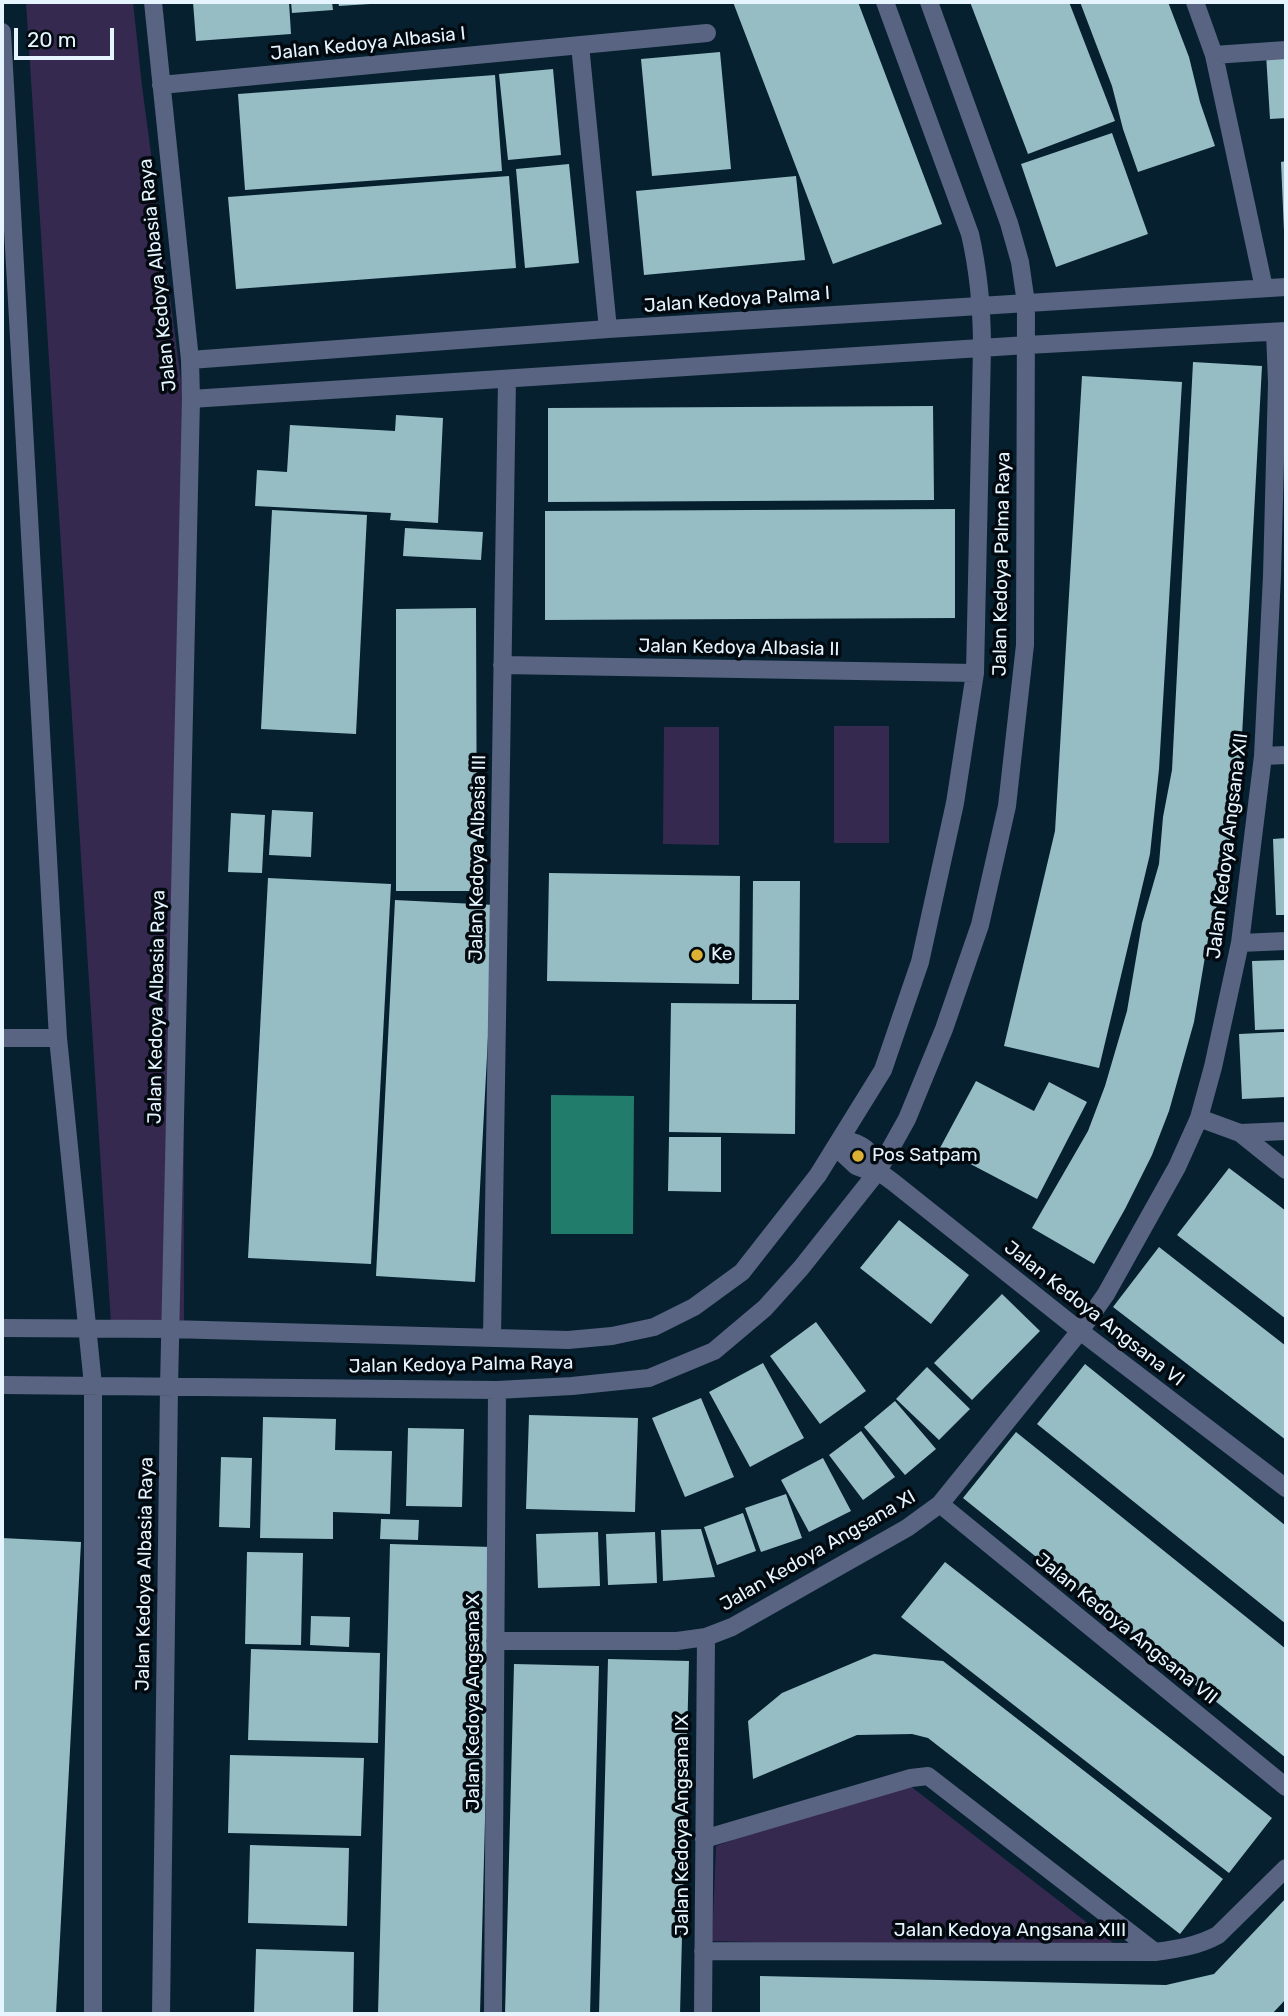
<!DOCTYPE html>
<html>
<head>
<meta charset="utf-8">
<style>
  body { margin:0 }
  #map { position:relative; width:1288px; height:2016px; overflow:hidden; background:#06202f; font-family:Rubik,sans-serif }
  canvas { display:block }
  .frame { position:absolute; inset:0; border:4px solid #e5f4ff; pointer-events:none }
  .scale { position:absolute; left:14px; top:28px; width:100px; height:32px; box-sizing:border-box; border:4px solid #e5f4ff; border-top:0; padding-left:9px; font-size:21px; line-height:24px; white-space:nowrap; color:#e5f4ff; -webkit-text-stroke:5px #02090f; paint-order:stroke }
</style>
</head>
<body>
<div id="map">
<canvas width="1288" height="2016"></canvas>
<div class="frame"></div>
<div class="scale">20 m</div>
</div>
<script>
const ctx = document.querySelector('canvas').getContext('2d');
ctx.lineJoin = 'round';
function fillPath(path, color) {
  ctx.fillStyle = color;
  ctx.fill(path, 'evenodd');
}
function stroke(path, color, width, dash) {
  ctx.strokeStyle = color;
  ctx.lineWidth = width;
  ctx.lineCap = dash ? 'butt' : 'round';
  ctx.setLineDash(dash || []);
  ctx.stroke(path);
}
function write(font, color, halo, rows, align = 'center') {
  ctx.font = font + ' Rubik,sans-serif';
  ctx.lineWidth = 7;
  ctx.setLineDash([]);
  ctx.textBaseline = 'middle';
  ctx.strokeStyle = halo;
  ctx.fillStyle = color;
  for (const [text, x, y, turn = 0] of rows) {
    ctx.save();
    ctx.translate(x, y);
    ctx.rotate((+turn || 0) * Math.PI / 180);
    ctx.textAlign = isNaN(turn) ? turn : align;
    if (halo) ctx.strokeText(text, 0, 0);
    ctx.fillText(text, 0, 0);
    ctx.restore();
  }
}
const green = new Path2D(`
  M 26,2 L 133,2 L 142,86 L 183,395 L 184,1325 L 111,1323 Z
  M 834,726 L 889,726 L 889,843 L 834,843 Z
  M 664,727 L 719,727 L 719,845 L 663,844 Z
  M 900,1778 L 1125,1952 L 712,1941 L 716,1846 Z`);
const water = new Path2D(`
  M 551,1095 L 634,1096 L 633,1234 L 551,1234 Z`);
const building = new Path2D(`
  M 193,2 L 289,2 L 291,34 L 196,41 Z
  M 291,2 L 332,2 L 333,10 L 292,13 Z
  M 338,2 L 370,2 L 370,4 L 339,6 Z
  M 733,2 L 858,2 L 942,224 L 833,264 Z
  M 970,2 L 1069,2 L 1115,121 L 1028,154 Z
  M 1080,2 L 1168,2 L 1189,57 L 1200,102 L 1215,146 L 1138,172 L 1123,129 L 1112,86 Z
  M 720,52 L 731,169 L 652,176 L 641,59 Z
  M 1286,53 L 1286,118 L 1270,119 L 1266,54 Z
  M 553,69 L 561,155 L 508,160 L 499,74 Z
  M 495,75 L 502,171 L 245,190 L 238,94 Z
  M 1112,133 L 1148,234 L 1056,267 L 1021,164 Z
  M 1286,161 L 1286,231 L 1284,231 L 1281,162 Z
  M 569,164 L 579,263 L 525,268 L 516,169 Z
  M 509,176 L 516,268 L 236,289 L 228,197 Z
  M 796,176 L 805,260 L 644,275 L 636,191 Z
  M 1193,362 L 1262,366 L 1240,773 L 1232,822 L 1227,870 L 1209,933 L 1194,1022 L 1169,1111 L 1152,1155 L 1125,1209 L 1094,1264 L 1032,1228 L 1088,1131 L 1105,1086 L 1127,1011 L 1142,923 L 1159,864 L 1163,817 L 1172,770 Z
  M 1082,376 L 1182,382 L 1159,769 L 1150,854 L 1099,1068 L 1004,1046 L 1055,831 Z
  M 933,406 L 934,500 L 548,502 L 548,408 Z
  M 396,415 L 443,418 L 438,523 L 390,520 L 391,513 L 255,506 L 257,470 L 287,472 L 290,425 L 395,431 Z
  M 955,509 L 955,618 L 545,620 L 545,511 Z
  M 272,510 L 367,515 L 356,734 L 261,729 Z
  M 405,528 L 483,532 L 481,560 L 403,556 Z
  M 476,608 L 477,891 L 396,891 L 396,609 Z
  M 272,810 L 313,812 L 311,857 L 269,855 Z
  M 231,813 L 265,815 L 262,873 L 228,872 Z
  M 1286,838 L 1286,915 L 1276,915 L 1273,839 Z
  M 549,873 L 740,876 L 739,984 L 547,981 Z
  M 268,878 L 391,884 L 371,1264 L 248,1258 Z
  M 753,881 L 800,881 L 799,1000 L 752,1000 Z
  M 395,900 L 495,905 L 475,1282 L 376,1276 Z
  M 1286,960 L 1286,1029 L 1255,1030 L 1252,961 Z
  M 671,1003 L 796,1004 L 795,1134 L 669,1132 Z
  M 1282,1032 L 1286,1032 L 1286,1097 L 1242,1099 L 1239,1034 Z
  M 976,1081 L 1034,1111 L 1049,1082 L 1087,1102 L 1037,1199 L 940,1148 Z
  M 669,1137 L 721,1137 L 721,1192 L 668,1191 Z
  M 1229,1168 L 1286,1211 L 1286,1319 L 1177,1235 Z
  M 899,1220 L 969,1275 L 931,1324 L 860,1268 Z
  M 1159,1247 L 1286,1346 L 1286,1440 L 1113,1307 Z
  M 1002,1294 L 1040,1331 L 972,1400 L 934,1363 Z
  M 816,1322 L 866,1391 L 820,1424 L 770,1356 Z
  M 763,1363 L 804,1438 L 750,1467 L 709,1392 Z
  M 1085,1364 L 1286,1526 L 1286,1624 L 1037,1424 Z
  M 927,1367 L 970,1409 L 939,1440 L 896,1399 Z
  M 701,1398 L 734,1477 L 685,1497 L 652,1418 Z
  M 895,1401 L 936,1449 L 905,1475 L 864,1427 Z
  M 529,1415 L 638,1418 L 635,1512 L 526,1509 Z
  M 263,1417 L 336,1419 L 335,1450 L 392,1451 L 390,1514 L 333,1512 L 333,1539 L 260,1538 Z
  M 408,1428 L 464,1429 L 462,1507 L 406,1506 Z
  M 861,1431 L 895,1477 L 863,1500 L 829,1455 Z
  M 1016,1432 L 1286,1649 L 1286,1758 L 963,1498 Z
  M 221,1457 L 252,1458 L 250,1528 L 219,1527 Z
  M 823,1458 L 851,1511 L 809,1532 L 781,1480 Z
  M 786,1494 L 802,1538 L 761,1552 L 745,1508 Z
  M 743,1513 L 756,1551 L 717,1565 L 704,1527 Z
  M 381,1519 L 419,1520 L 418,1540 L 380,1539 Z
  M 701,1529 L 715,1577 L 663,1581 L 661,1530 Z
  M 598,1532 L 600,1586 L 538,1588 L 536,1534 Z
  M 655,1532 L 657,1583 L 608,1585 L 606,1534 Z
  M 2,1538 L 81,1542 L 56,2014 L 2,2014 Z
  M 390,1544 L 492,1547 L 480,2014 L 378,2014 Z
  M 247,1552 L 303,1553 L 301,1645 L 245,1644 Z
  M 945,1562 L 1272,1818 L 1229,1873 L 901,1617 Z
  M 311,1616 L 350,1617 L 349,1647 L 310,1645 Z
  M 251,1649 L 380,1653 L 378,1743 L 248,1740 Z
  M 874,1654 L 943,1661 L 1223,1879 L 1180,1934 L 928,1738 L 912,1734 L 857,1735 L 753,1779 L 748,1721 L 782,1693 Z
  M 608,1659 L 689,1661 L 680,2014 L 599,2014 Z
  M 514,1664 L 599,1666 L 590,2014 L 505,2014 Z
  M 230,1755 L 364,1758 L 361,1836 L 228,1833 Z
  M 250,1845 L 349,1848 L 347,1926 L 248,1923 Z
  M 1286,1898 L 1286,1999 L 1272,2014 L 760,2014 L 760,1976 L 1166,1985 L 1214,1974 Z
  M 256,1949 L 354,1952 L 353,2014 L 254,2013 Z`);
const street = new Path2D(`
  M 153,2 L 190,360 L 191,399 L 169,1387 L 161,2014
  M 1195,2 L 1214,55 L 1264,288
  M 2,32 L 58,1038 L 93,1385 L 93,2014
  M 580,45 L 608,329
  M 1214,55 L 1286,50
  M 161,85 L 707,33
  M 190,360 L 608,329 L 1286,287
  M 191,399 L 1027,345 L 1286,331
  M 502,665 L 975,673
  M 1263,756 L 1286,755
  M 1240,943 L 1286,941
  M 2,1038 L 58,1038
  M 1199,1118 L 1240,1133 L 1286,1131
  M 1240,1133 L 1286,1170
  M 842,1139 C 862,1143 873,1150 878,1171
  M 839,1142 L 842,1153 L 856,1166 L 867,1170 L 878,1171 L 893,1182 L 1080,1331 L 1286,1488
  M 2,1328 L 170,1329 L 568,1340 L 612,1336 L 654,1327 L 694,1307 L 742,1272 L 818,1175 L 883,1070 L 920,962 L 955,803 L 975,673 L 982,348 C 982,309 979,273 970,234 L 885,2
  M 492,1338 L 507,379
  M 2,1385 L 497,1390 L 572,1386 L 649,1378 L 714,1351 L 765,1308 L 801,1268 L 878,1171 L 907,1119 L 944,1029 L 980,925 L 1007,806 L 1025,645 L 1026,303 L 1020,262 L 1009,223 L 929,2
  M 940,1504 L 1286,1787
  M 495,1641 L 677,1641 L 706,1637 L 732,1627 L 907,1528 L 940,1504 L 1080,1331 L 1106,1294 L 1177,1167 L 1199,1118 L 1213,1067 L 1240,943 L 1263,756 L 1272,576 L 1277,383 L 1275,332
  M 704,1839 L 911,1778 L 928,1776 L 1155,1952
  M 703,1951 L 1155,1952 C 1177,1949 1198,1946 1218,1935 L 1286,1868
  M 493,2014 L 497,1390
  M 703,2014 L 706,1637`);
const markers = [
  [697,955,7,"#ddb133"],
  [858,1156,7,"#ddb133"]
];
const streetNames = [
  ["Jalan Kedoya Albasia I",368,44,-6],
  ["Jalan Kedoya Albasia Raya",158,275,-96],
  ["Jalan Kedoya Palma I",737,300,-4],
  ["Jalan Kedoya Palma Raya",1002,564,-89],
  ["Jalan Kedoya Albasia II",739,648,1],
  ["Jalan Kedoya Angsana XII",1228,846,-83],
  ["Jalan Kedoya Albasia III",478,858,-89],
  ["Jalan Kedoya Albasia Raya",157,1007,-89],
  ["Jalan Kedoya Angsana VI",1094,1314,38],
  ["Jalan Kedoya Palma Raya",461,1365,-1],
  ["Jalan Kedoya Angsana XI",818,1551,-30],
  ["Jalan Kedoya Albasia Raya",145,1574,-89],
  ["Jalan Kedoya Angsana VII",1126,1629,39],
  ["Jalan Kedoya Angsana X",474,1702,-90],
  ["Jalan Kedoya Angsana IX",683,1825,-90],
  ["Jalan Kedoya Angsana XIII",1010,1931]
];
const poiNames = [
  ["Ke",711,955],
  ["Pos Satpam",872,1156]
];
fillPath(green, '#36294f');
fillPath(water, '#217c6c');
fillPath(building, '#96bdc4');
stroke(street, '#586481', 18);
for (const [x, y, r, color] of markers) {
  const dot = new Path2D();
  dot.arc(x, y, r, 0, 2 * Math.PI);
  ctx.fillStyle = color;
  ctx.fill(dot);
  stroke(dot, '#02090f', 2.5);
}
write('19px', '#e5f4ff', '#02090f', streetNames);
write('19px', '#e5f4ff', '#02090f', poiNames, 'left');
</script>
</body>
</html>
